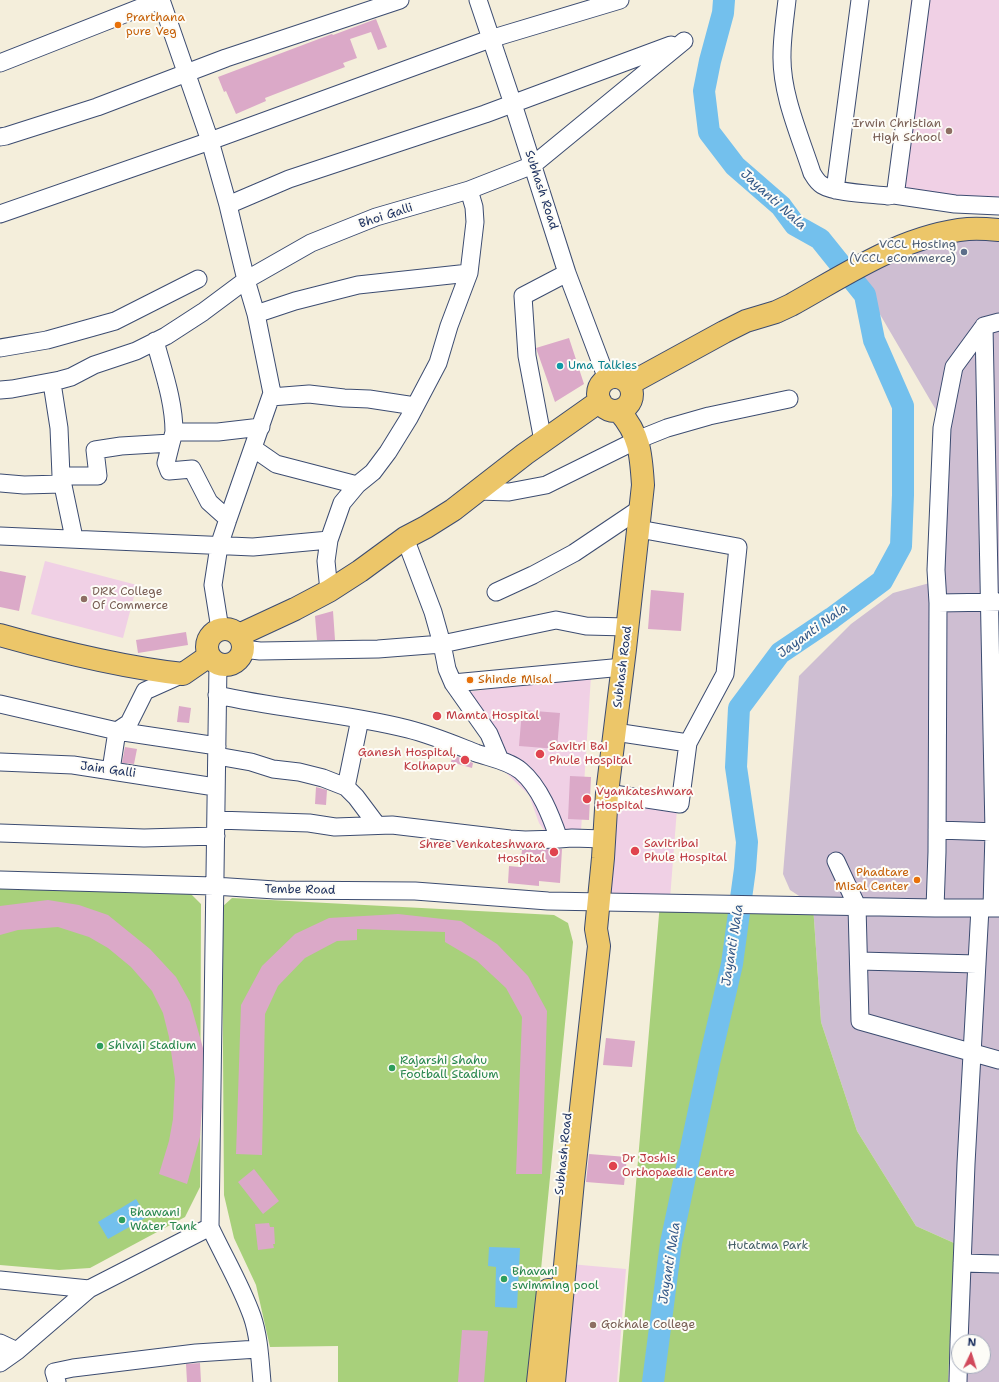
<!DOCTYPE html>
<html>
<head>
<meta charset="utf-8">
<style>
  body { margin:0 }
  #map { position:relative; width:999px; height:1382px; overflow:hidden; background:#f4eedb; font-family:"Shantell Sans",sans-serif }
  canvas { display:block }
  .north { position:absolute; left:951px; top:1334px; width:40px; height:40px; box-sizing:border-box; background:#fdfcf7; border:1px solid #a3aaba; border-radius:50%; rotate:4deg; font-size:11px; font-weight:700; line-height:16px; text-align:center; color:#1b2f5e }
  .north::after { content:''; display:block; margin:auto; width:14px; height:18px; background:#d1495b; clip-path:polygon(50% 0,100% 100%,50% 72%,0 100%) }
</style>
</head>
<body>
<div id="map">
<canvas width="999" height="1382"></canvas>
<div class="north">N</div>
</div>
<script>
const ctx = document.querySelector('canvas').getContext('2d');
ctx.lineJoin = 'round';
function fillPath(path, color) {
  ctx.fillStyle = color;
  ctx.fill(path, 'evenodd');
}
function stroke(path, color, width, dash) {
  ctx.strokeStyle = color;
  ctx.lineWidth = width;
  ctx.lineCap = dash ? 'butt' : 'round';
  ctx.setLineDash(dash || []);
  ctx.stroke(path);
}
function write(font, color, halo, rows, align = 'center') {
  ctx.font = font + ' "Shantell Sans",sans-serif';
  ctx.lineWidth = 4;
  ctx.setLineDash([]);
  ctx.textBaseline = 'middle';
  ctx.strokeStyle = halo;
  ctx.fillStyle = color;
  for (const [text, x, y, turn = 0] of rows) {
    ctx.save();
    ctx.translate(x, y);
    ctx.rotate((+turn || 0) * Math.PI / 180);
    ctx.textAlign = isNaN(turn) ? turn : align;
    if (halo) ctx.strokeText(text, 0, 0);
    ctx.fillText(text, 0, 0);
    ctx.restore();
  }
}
const built = new Path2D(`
  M 911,0 L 999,0 L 999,211 L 894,193 L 903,68 Z
  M 45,561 L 137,585 L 123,638 L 31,614 Z
  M 591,676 L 581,831 L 546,833 L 539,823 L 529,795 L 502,769 L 467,692 Z
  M 600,803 L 677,809 L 670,899 L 592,893 Z
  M 570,1264 L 626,1269 L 617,1382 L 560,1382 Z`);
const industrial = new Path2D(`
  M 999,230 L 999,1382 L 948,1382 L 954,1243 L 916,1226 L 857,1131 L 821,1022 L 813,905 L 790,890 L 783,874 L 799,676 L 851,624 L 893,593 L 937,581 L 943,422 L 854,270 L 868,261 ZM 959,1342 L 983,1342 L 983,1366 L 959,1366 Z`);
const green = new Path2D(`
  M 0,889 L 190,893 L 201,904 L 200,1187 L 185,1217 L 90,1268 L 59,1270 L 0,1265 Z
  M 232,898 L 554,915 L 568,923 L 573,942 L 530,1382 L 338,1382 L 338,1346 L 270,1347 L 256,1285 L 234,1238 L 224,1195 L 222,907 Z
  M 660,903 L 813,905 L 821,1022 L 857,1131 L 916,1226 L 954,1243 L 948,1382 L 619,1382 Z`);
const water = new Path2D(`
  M 136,1199 L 147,1217 L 108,1239 L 98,1222 Z
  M 489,1247 L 520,1248 L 517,1308 L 495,1307 L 496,1267 L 488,1266 Z`);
const river = new Path2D(`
  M 653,1382 L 671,1243 L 709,1063 L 732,964 L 745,869 L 747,842 L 736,767 L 739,708 L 780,653 L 832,618 L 882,581 L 901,546 L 903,495 L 903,406 L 874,340 L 865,295 L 820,239 L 795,225 L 781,206 L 735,166 L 709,132 L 704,91 L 710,61 L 723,13 L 724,0`);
const building = new Path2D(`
  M 376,19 L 387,47 L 378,50 L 371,32 L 350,39 L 357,58 L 343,63 L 345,67 L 265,98 L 266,101 L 236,114 L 226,91 L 224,92 L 218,77 L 332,34 L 333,35 Z
  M 569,338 L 584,384 L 555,402 L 536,348 Z
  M 0,571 L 26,576 L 19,611 L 0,607 Z
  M 651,590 L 684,593 L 681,631 L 648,629 Z
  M 333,611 L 335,640 L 317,640 L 315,616 Z
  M 186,632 L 188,645 L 138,653 L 136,640 Z
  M 179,706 L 191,708 L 189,723 L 177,722 Z
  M 522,710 L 560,713 L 557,749 L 519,746 Z
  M 125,747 L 137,749 L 134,764 L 122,763 Z
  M 453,755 L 473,763 L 472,768 L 451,762 Z
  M 570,776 L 591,777 L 589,820 L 568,819 Z
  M 316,787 L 327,790 L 326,805 L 315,804 Z
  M 548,849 L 562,849 L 560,883 L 539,881 L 539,886 L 508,883 L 509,866 L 520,867 L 522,850 Z
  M 48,900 L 79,905 L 108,915 L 150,949 L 176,977 L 190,1002 L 203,1048 L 202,1107 L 200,1137 L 187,1184 L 159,1174 L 169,1141 L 173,1119 L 175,1079 L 169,1037 L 163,1013 L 152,991 L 131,967 L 108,948 L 89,937 L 58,927 L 18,930 L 0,935 L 0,906 Z
  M 398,914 L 461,921 L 497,944 L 528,976 L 547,1011 L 542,1174 L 516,1174 L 522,1017 L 506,988 L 477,961 L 445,942 L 445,932 L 357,929 L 357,940 L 337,941 L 305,958 L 278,986 L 265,1014 L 262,1155 L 236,1154 L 241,1005 L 262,966 L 295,934 L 329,918 Z
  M 606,1038 L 635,1041 L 632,1067 L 603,1065 Z
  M 589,1154 L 627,1157 L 624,1185 L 586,1182 Z
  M 254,1169 L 279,1201 L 263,1214 L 238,1182 Z
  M 269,1223 L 270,1227 L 274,1227 L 275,1244 L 273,1244 L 274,1248 L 258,1250 L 255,1224 Z
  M 462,1330 L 488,1331 L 484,1382 L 458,1382 Z
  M 200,1363 L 201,1382 L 187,1382 L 186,1364 Z`);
const minor = new Path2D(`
  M 161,0 L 210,141 L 228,205 L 246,280 L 256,314 L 272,393 L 228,519 L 219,546 L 213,585 L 220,629
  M 478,0 L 513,104 L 567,273 L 607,379
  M 787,0 C 785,18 782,37 782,55 C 781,94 800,136 812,173 C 815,178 817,182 822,185 C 835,193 872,194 888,196 L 894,195 L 896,189 L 921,0
  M 0,63 L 160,0
  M 0,137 L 6,136 L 97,107 L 226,58 L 400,0
  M 835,190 L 860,0
  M 894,195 L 955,204 L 999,206
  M 228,205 L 289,179 L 485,114 L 671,45
  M 0,214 L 210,141 L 490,39 L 620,0
  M 256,314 L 295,301 L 358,285 L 469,273
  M 155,341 C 163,371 174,401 174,432
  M 0,348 L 47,340 L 115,321 L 198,279
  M 52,383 L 59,428 L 61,476 L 74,538
  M 0,390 L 12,389 L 60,380 L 71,377 L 94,365 L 136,351 L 166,336 L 203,312 L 246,280 L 311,243 L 376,217 L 469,190 L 533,165 L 684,41
  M 271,397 L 309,394 L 344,398 L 369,399 L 415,406
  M 543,441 L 527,356 L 523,296 L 567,273
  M 171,443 L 166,463 L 169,471 L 192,469 L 209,502 L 228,519
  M 253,448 L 276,464 L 357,485
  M 61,476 L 98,476 L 95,450 L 121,446 L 171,443 L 174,432 L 218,432 L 261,427
  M 0,483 L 24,485 L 62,484
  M 478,491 L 509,492 L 546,485 L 637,440 L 667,428 L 709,416 L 789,399
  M 0,536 L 253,547 L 329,540
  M 405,538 L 433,612 L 442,644 L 447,669 L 453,683 L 489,734 L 500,760
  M 329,591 L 326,561 L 329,540 L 342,503 L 357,485 L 373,472 L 388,452 L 409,418 L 438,363 L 449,326 L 469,273 L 475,222 L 474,207 L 469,190
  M 496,592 L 533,575 L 574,553 L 641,508
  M 938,603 L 999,602
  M 243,649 L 260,651 L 378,649 L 442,644 L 556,620 L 586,626 L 627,627
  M 453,683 L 623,667
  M 217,695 C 280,709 345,713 408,729 C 432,735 453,744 476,753 C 491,758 509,761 521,771 C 540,787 551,816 559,839 L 572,838 L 604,839
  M 0,704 L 117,731 L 129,723 L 145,691 L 183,674
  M 615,732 L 688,743 L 725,674 L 738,547 L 639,529
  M 217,756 L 251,762 L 273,769 L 299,772 L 323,778 L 346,787 L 356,797 L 377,825
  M 0,762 L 73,765 L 215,787
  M 111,770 L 117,731 L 217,746
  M 346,787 L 360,719
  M 607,793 L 680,804 L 688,743
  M 216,820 L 309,823 L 335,827 L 392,825 L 510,839 L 525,840 L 559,839
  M 937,830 L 999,832
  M 0,833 L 144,838 L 216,836
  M 836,861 L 857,906 L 860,1021 L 999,1060
  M 0,880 L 214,886 L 275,890 L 415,891 L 548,901 L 935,908 L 999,908
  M 935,908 L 937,852 L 938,603 L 936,570 L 942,428 L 954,367 L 984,326
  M 992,908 L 994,832 L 984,326 L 999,322
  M 859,961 L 977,964
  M 210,1227 L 218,663
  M 962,1263 L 999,1264
  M 0,1280 L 89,1289
  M 959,1342 L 966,1164 L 980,908
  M 0,1343 L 17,1351
  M 0,1363 L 17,1351 L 89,1289 L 210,1227 C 224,1257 241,1285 252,1316 C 259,1336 260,1360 262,1382
  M 57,1382 L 54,1372 L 73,1368 L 196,1353 L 258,1349
  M 958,1382 L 959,1343`);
const major = new Path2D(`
  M598 394a17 17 0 1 1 34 0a17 17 0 1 1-34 0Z
  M 629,384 L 724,332 L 746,321 L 776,312 L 791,305 C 847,274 903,235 968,229 C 978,228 989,229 999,230
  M207 647a18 18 0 1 1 36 0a18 18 0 1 1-36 0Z
  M 0,635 C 60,652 121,667 183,674 L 209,656
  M 239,635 L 295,609 L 329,591 L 360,571 L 405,538 L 426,527 L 453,510 L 525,454 L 600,401
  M 538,1382 L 548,1290
  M 554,1382 L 573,1181 L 599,946 L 596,929 L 603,858 L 607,793 L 625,649 L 643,485 C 641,454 640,435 619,411`);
const markers = [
  [118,25,4,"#e8710a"],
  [949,131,4,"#8d6e63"],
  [964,252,4,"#5c6f8a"],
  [560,366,4,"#0f9aa8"],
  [84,599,4,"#8d6e63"],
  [470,680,4,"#e8710a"],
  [437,716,5,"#e0444e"],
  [540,754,5,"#e0444e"],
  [465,760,5,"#e0444e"],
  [587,799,5,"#e0444e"],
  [635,851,5,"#e0444e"],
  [554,852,5,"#e0444e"],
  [917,880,4,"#e8710a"],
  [100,1046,4,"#2e9e5b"],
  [392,1068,4,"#2e9e5b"],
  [613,1166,5,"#e0444e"],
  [122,1220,4,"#2e9e5b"],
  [504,1279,4,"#2e9e5b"],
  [593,1325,4,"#8d6e63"]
];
const foodNames = [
  ["Prarthana",126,18],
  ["pure Veg",126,32],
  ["Shinde Misal",478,680],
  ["Phadtare",909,873,"right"],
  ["Misal Center",909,887,"right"]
];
const educationNames = [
  ["Irwin Christian",941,124,"right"],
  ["High School",941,138,"right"],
  ["DRK College",92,592],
  ["Of Commerce",92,606],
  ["Gokhale College",601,1325]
];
const streetNames = [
  ["Subhash Road",541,190,72],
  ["Bhoi Galli",386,216,-18],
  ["Subhash Road",623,667,-83],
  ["Jain Galli",108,770,8],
  ["Tembe Road",300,890,1],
  ["Subhash Road",564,1154,-84]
];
const serviceNames = [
  ["VCCL Hosting",956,245],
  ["(VCCL eCommerce)",956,259]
];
const cultureNames = [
  ["Uma Talkies",568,366]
];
const healthNames = [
  ["Mamta Hospital",446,716],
  ["Savitri Bai",549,747],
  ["Phule Hospital",549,761],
  ["Ganesh Hospital,",456,753,"right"],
  ["Kolhapur",456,767,"right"],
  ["Vyankateshwara",596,792],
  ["Hospital",596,806],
  ["Savitribai",644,844],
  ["Phule Hospital",644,858],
  ["Shree Venkateshwara",545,845,"right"],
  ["Hospital",545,859,"right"],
  ["Dr Joshis",622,1159],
  ["Orthopaedic Centre",622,1173]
];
const leisureNames = [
  ["Shivaji Stadium",108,1046],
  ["Rajarshi Shahu",400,1061],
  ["Football Stadium",400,1075],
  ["Bhawani",130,1213],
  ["Water Tank",130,1227],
  ["Bhavani",512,1272],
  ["swimming pool",512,1286]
];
const parkNames = [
  ["Hutatma Park",768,1246]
];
const waterNames = [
  ["Jayanti Nala",773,200,42],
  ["Jayanti Nala",813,631,-36],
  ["Jayanti Nala",733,945,-81],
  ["Jayanti Nala",670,1263,-81]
];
fillPath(built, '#f0d0e5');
fillPath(industrial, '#cebed2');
fillPath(green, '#a8d07b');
fillPath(water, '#73c0ed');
stroke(river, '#73c0ed', 22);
fillPath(building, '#dba9c8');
stroke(minor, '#3c4c71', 19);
stroke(major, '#3c4c71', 24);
stroke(minor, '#fff', 17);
stroke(major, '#ecc669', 22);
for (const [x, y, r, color] of markers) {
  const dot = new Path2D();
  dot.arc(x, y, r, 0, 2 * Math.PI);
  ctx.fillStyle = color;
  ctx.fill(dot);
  stroke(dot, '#fdfcf7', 1.5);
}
write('12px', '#c56008', '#fdfcf7', foodNames, 'left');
write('12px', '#785e54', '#fdfcf7', educationNames, 'left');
write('12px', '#1b2f5e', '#fdfcf7', streetNames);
write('12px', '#4e5e75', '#fdfcf7', serviceNames, 'right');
write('12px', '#0d838f', '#fdfcf7', cultureNames, 'left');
write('12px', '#be3a42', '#fdfcf7', healthNames, 'left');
write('12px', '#27864d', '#fdfcf7', leisureNames, 'left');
write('12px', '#455f67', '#fdfcf7', parkNames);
write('italic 13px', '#355a89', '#fdfcf7', waterNames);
</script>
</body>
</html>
